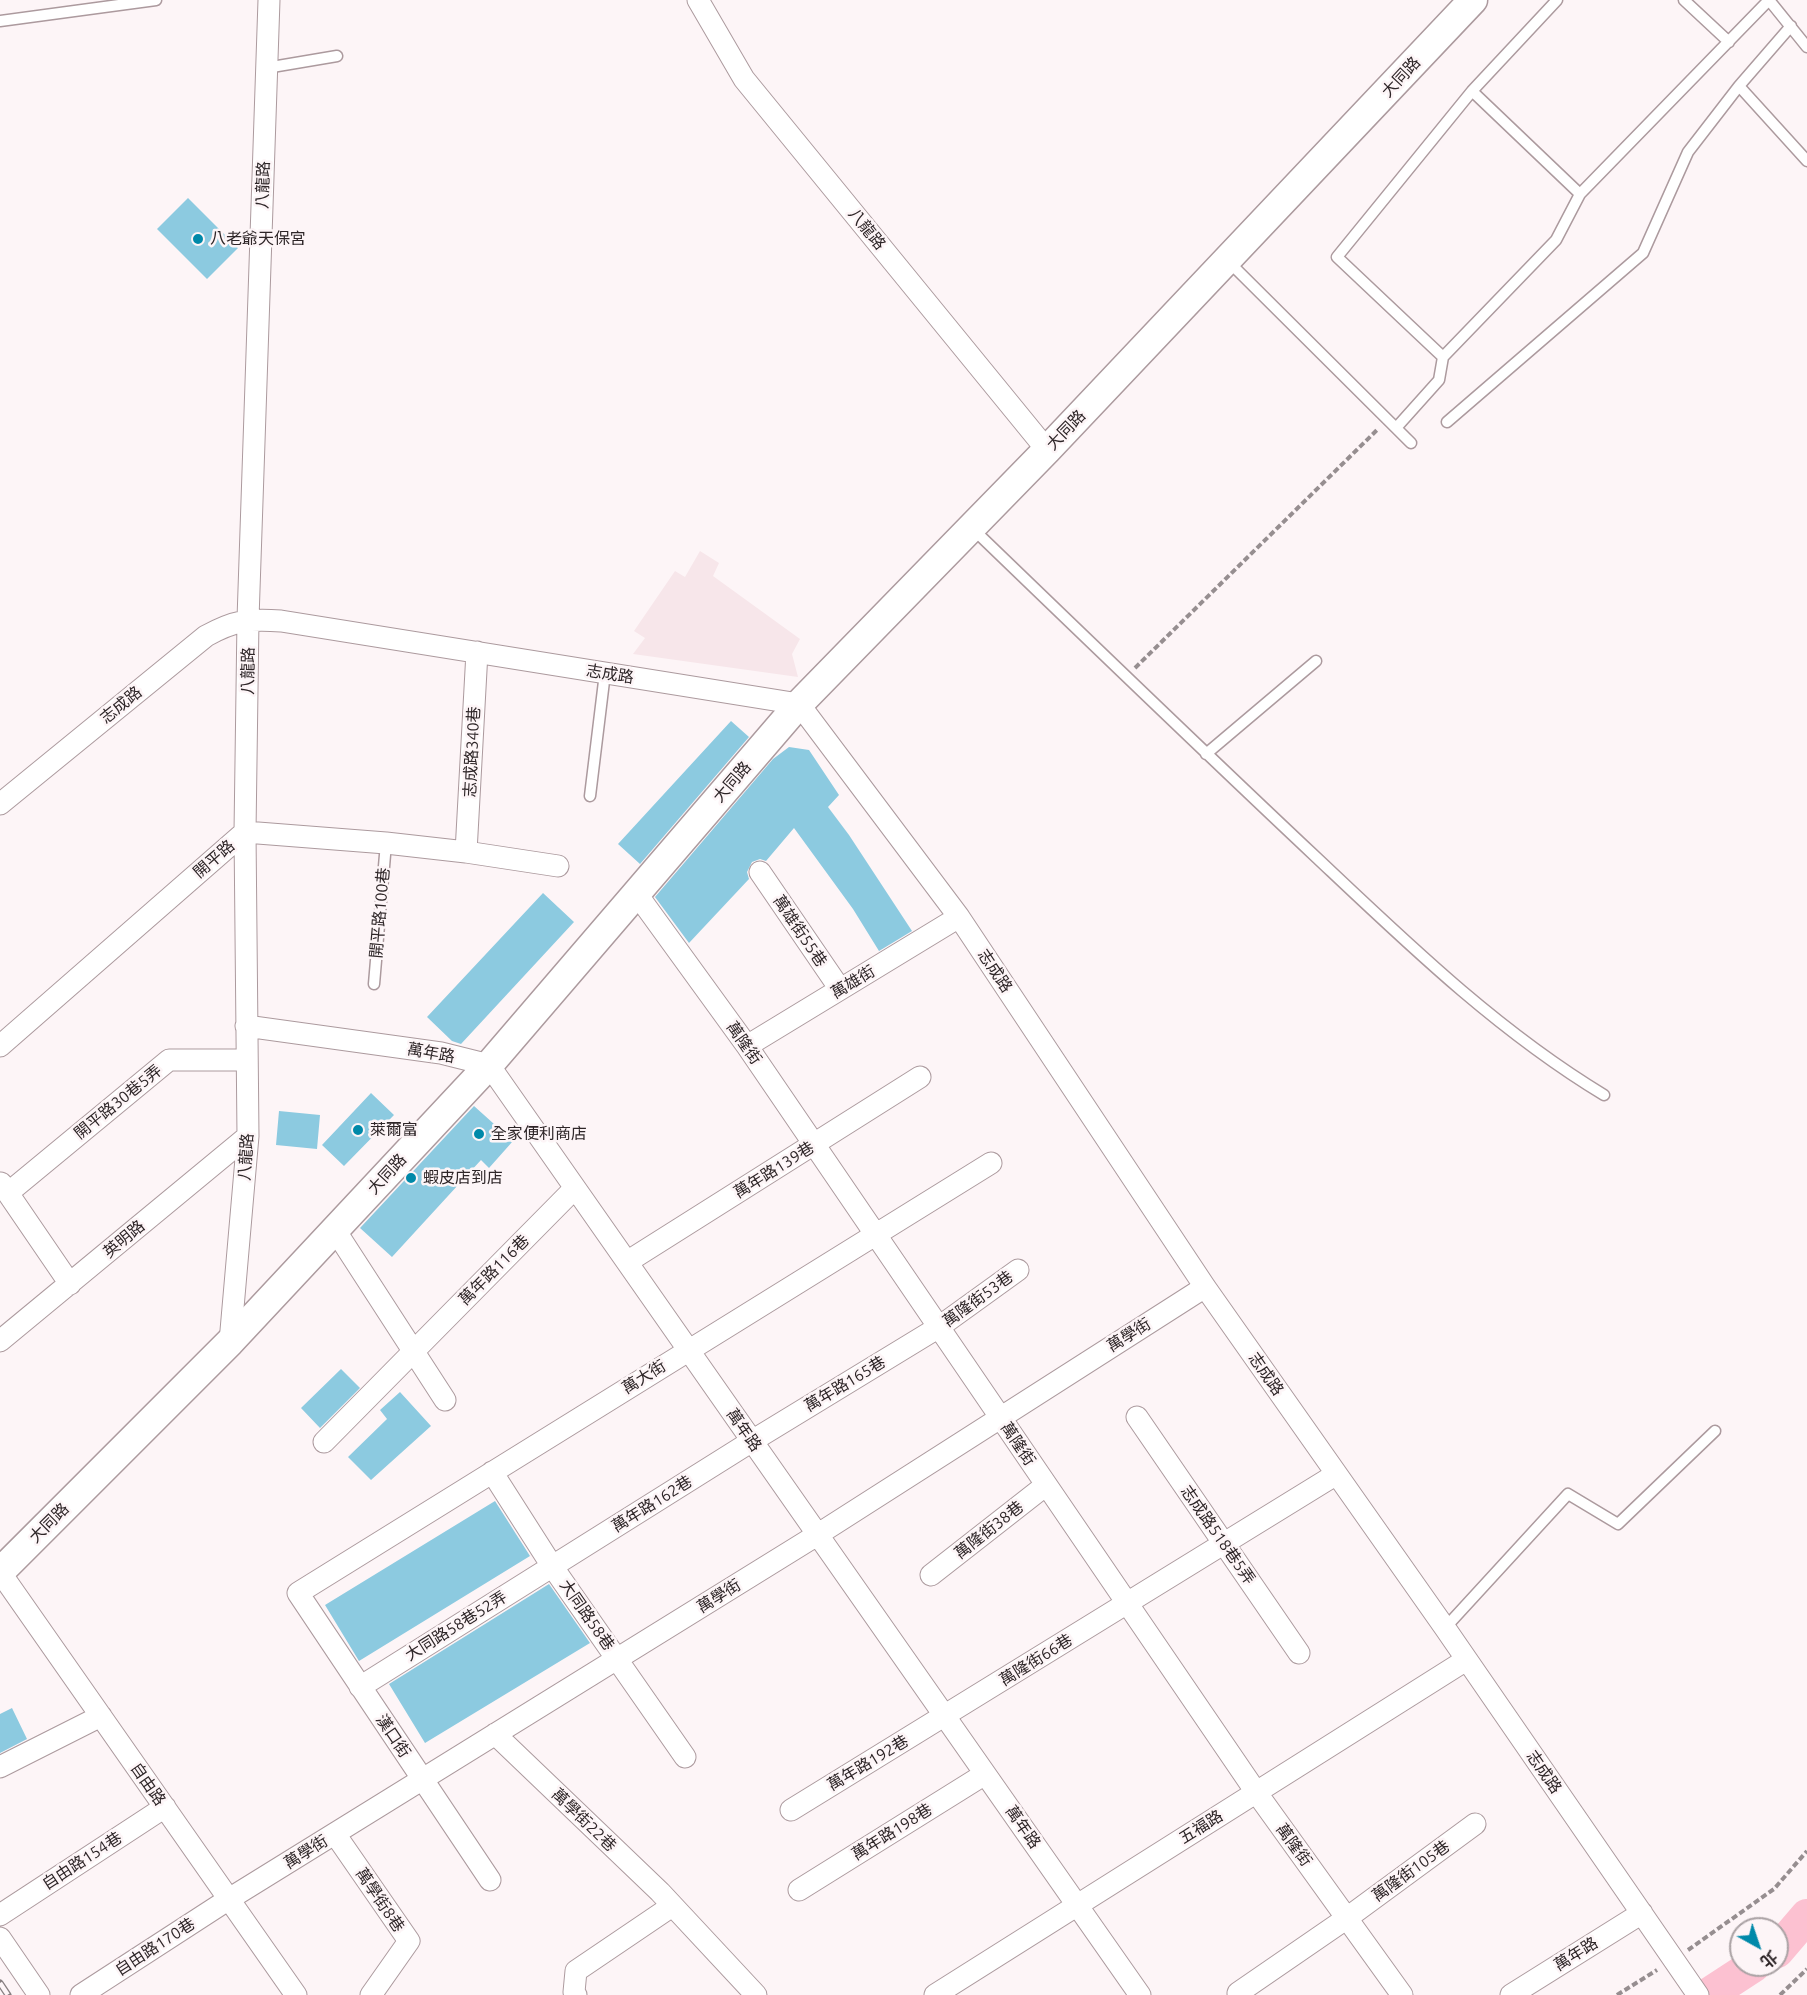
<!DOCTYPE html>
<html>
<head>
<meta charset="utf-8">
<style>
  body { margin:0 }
  #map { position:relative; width:1807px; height:1995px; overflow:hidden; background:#fdf5f7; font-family:Ubuntu,"Noto Sans TC",sans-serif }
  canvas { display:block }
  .north { position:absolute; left:1729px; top:1917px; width:60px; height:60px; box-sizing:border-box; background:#fdf5f7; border:2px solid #aaa2a4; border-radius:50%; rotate:140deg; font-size:16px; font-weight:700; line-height:24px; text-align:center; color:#2e2628 }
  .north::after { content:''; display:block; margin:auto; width:21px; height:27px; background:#0089a9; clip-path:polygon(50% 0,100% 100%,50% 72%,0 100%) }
</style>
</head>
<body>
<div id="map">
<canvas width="1807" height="1995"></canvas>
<div class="north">北</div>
</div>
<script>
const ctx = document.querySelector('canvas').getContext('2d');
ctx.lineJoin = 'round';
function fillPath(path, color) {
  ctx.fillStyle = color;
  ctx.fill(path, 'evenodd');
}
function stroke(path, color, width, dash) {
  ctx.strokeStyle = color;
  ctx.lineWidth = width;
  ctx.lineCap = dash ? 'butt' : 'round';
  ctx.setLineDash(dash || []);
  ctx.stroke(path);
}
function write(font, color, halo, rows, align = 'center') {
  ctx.font = font + ' Ubuntu,"Noto Sans TC",sans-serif';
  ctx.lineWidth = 5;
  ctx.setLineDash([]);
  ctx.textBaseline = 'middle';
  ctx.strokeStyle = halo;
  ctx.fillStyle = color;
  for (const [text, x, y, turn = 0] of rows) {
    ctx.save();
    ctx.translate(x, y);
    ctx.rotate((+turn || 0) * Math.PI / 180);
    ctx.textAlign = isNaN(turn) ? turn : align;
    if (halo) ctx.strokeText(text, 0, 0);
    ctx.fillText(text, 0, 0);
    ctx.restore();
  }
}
const built = new Path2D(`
  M 700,551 L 719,563 L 713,576 L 800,639 L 792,654 L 798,677 L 633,654 L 645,638 L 634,631 L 675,571 L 685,577 Z`);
const river = new Path2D(`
  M 1777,1951 L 1807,1916
  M 1708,1995 L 1754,1965`);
const building = new Path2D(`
  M 188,198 L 238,248 L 207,279 L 157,229 Z
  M 731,721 L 749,737 L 640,864 L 618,844 Z
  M 789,747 L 809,750 L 839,795 L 828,807 L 849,835 L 912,931 L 879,951 L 853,909 L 794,828 L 766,861 L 760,859 L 752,862 L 747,872 L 749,879 L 689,943 L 655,897 L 773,759 Z
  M 543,893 L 574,922 L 461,1044 L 452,1041 L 427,1017 Z
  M 371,1093 L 394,1115 L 344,1166 L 322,1145 Z
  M 474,1106 L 513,1141 L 489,1168 L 481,1160 L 392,1257 L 360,1228 Z
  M 279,1111 L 320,1115 L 317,1149 L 276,1145 Z
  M 341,1369 L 360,1388 L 320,1428 L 301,1408 Z
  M 400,1392 L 431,1426 L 371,1480 L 348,1457 L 387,1419 L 380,1410 Z
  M 495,1501 L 530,1556 L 359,1661 L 325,1605 Z
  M 549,1584 L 590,1643 L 425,1743 L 389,1684 Z
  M 12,1708 L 27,1739 L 0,1753 L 0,1714 Z`);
const path = new Path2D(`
  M 1135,668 L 1378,429
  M 1688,1950 L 1774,1889 L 1807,1851
  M 1617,1995 L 1657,1970
  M 1780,1995 L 1807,1969`);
const lane = new Path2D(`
  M 1557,0 L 1472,91 L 1337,257 L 1443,357 L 1556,240 L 1580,194 L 1769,0 L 1807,47
  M 1684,0 L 1729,42
  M 0,21 L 156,0
  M 266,68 L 337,56
  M 1739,86 L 1807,161
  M 1472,91 L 1580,194
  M 1227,260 L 1411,443
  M 1447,422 L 1643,253 L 1688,152 L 1739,86 L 1791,26
  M 1396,428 L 1439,380 L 1443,357
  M 972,528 C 1087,639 1202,750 1318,859 C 1408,944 1498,1031 1604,1095
  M 1206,754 L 1316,661
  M 590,796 L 605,673
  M 374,984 L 386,843
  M 1445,1628 L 1568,1494 L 1618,1524 L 1715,1431`);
const street = new Path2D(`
  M 698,0 L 744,79 L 1047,450
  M 0,804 L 206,636 C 235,620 248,619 281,621 L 799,704 L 959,917 L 1205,1287 L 1445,1628 L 1698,1995
  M 466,852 L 477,652
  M 760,872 L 840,989
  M 636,893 L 747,1046 L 1256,1792 L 1402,1995
  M 246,1026 L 441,1053 L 489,1065 L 1140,1995
  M 0,1046 L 245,832 L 386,843 L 466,852 L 558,866
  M 747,1046 L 959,917
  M 1,1183 L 70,1284
  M 8,1193 L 169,1060 L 247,1060
  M 335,1230 L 445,1400
  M 627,1262 L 920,1077
  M 0,1341 L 248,1136
  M 230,1342 L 248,1136 L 245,832 L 248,619 L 269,0
  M 1137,1417 L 1299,1653
  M 324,1442 L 575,1188
  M 492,1472 L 552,1566 L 685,1757
  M 0,1572 L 296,1995
  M 931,1575 L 1046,1485
  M 360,1687 L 752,1441 L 939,1327 L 1018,1270
  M 495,1734 L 660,1892 L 756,1995
  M 0,1767 L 101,1716
  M 791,1810 L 1335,1475
  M 335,1834 L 409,1941 L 371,1995
  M 490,1880 L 298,1593 L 991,1163
  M 799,1890 L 985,1774
  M 0,1915 L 165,1807
  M 0,1938 L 39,1995
  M 1238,1993 L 1347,1918 L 1475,1824
  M 81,1995 L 229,1899 L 817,1535 L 1205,1287
  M 576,1995 L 574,1992 L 576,1971 L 672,1906
  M 935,1995 L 1466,1660
  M 1511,1995 L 1642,1913`);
const secondary = new Path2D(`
  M 0,1572 L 230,1342 L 489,1065 L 799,704 L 1047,450 L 1473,0`);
const rail = new Path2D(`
  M 0,1983 L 8,1995`);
const markers = [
  [198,239,6,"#0089a9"],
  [358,1130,6,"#0089a9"],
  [479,1134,6,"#0089a9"],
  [411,1178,6,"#0089a9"]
];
const streetNames = [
  ["大同路",1401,77,-47],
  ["八龍路",263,185,-88],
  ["八龍路",867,229,51],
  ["大同路",1066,430,-46],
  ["八龍路",248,671,-89],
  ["志成路",610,674,9],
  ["志成路",121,705,-39],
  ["志成路340巷",472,752,-87],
  ["大同路",732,782,-49],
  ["開平路",214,859,-41],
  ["開平路100巷",380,913,-85],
  ["萬雄街55巷",800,931,56],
  ["志成路",995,971,56],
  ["萬雄街",853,982,-31],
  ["萬隆街",744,1043,55],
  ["萬年路",431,1053,10],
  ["開平路30巷5弄",118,1102,-39],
  ["八龍路",246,1157,-86],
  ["萬年路139巷",774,1170,-32],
  ["大同路",387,1174,-47],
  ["英明路",124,1239,-40],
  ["萬年路116巷",494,1270,-45],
  ["萬隆街53巷",978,1299,-36],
  ["萬學街",1129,1335,-32],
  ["志成路",1266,1374,55],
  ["萬大街",644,1377,-32],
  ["萬年路165巷",845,1384,-31],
  ["萬年路",744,1430,55],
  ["萬隆街",1018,1444,56],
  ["萬年路162巷",652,1504,-32],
  ["大同路",49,1523,-45],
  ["萬隆街38巷",989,1530,-38],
  ["志成路518巷5弄",1218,1535,55],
  ["萬學街",719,1596,-32],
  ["大同路58巷",587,1615,55],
  ["大同路58巷52弄",456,1626,-32],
  ["萬隆街66巷",1036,1660,-32],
  ["漢口街",393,1736,56],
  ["萬年路192巷",868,1763,-31],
  ["志成路",1544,1772,55],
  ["自由路",148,1784,55],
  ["萬學街22巷",584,1820,44],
  ["萬年路",1023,1827,55],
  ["五福路",1201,1827,-32],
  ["萬年路198巷",892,1832,-32],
  ["萬隆街",1294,1845,54],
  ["萬學街",306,1852,-32],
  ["自由路154巷",82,1861,-33],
  ["萬隆街105巷",1411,1871,-36],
  ["萬學街8巷",380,1900,56],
  ["自由路170巷",155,1947,-33],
  ["萬年路",1576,1954,-32]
];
const poiNames = [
  ["八老爺天保宮",210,239],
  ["萊爾富",370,1130],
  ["全家便利商店",491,1134],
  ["蝦皮店到店",423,1178]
];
fillPath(built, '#f7e6ea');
stroke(river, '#fcc1d1', 34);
fillPath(building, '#8ccae0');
stroke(lane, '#ac9a9e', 13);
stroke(street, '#ac9a9e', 23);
stroke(secondary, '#ac9a9e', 31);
stroke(path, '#968e90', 4, [6, 3]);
stroke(lane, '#fff', 10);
stroke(street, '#fff', 21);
stroke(secondary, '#fff', 28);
stroke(rail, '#877f81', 7);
stroke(rail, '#fdf5f7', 4.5, [14]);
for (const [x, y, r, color] of markers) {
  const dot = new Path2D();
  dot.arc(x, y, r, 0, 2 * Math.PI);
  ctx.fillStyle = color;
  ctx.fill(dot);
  stroke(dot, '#fdf5f7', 2);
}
write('16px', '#2e2628', '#fdf5f7', streetNames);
write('16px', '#2e2628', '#fdf5f7', poiNames, 'left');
</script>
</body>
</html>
